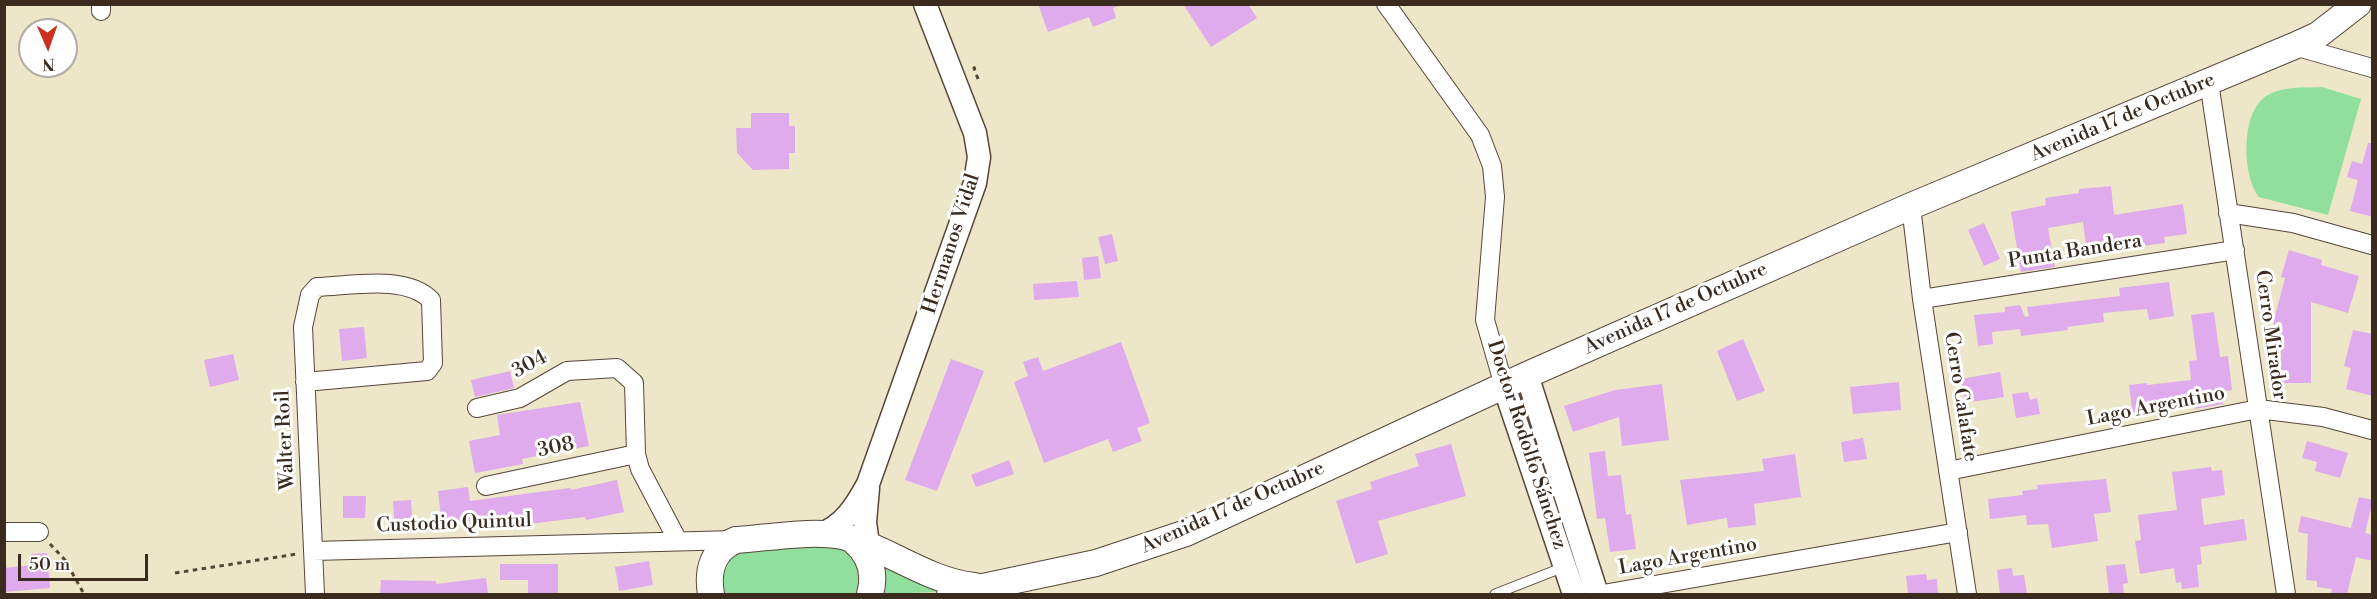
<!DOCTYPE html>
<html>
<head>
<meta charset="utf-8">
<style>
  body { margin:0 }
  #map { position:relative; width:2377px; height:599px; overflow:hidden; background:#ede6c8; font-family:"Libre Bodoni",serif }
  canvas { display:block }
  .frame { position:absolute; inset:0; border:6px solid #3b2a1e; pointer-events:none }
  .north { position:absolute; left:18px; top:18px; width:60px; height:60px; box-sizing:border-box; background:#fff; border:2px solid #b1aaa5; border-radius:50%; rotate:178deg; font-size:16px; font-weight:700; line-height:24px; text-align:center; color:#3b2a1e }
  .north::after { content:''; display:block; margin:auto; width:21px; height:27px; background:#c8321e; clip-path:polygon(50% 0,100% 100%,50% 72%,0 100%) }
  .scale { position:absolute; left:18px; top:554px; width:130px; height:27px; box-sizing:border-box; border:3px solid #3b2a1e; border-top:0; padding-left:8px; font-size:18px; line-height:21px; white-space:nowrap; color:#3b2a1e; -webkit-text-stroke:4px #fff; paint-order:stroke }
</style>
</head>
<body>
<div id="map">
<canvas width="2377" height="599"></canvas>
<div class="frame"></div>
<div class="north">N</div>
<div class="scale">50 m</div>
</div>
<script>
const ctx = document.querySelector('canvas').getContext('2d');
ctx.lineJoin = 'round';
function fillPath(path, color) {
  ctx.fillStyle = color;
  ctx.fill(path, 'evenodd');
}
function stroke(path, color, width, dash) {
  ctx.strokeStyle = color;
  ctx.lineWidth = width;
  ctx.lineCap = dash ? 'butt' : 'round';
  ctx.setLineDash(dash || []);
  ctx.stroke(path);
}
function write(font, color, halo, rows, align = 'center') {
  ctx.font = font + ' "Libre Bodoni",serif';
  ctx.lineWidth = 6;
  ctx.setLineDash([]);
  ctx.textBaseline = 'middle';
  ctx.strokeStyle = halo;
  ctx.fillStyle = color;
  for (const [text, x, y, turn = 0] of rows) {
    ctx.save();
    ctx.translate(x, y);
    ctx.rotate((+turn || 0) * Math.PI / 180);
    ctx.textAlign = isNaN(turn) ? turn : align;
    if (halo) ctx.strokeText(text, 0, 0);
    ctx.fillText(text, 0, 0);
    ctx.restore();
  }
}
const green = new Path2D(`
  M 2322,87 L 2361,99 L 2328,215 L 2259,197 C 2242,176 2240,110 2268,95 C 2284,86 2304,88 2322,87 Z
  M 832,545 C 861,551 860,569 861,594 L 719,594 L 719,575 L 736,549 Z
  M 878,563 L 942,592 L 877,594 Z`);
const building = new Path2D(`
  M 1038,4 L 1118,4 L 1118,6 L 1113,8 L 1116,18 L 1093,27 L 1089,17 L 1048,32 Z
  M 1183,4 L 1248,4 L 1257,18 L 1211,47 Z
  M 751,113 L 789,113 L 789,126 L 795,126 L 795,153 L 789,153 L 789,169 L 753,170 L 737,153 L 736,128 L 751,128 Z
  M 2368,143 L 2373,143 L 2373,217 L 2350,211 L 2358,180 L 2347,177 L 2352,161 L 2362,164 Z
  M 2111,186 L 2114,215 L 2183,204 L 2187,234 L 2164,237 L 2165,243 L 2087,253 L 2083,222 L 2048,228 L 2055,267 L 2021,272 L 2011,212 L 2046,205 L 2045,198 L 2079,193 L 2079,189 Z
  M 1984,223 L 2000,259 L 1984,266 L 1968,230 Z
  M 1112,234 L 1118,261 L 1105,264 L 1098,237 Z
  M 2289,250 L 2322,260 L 2321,265 L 2359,276 L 2348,313 L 2311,302 L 2311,383 L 2281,383 L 2281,347 L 2274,347 L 2274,320 L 2285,278 L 2281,277 Z
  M 1098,256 L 1101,278 L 1084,280 L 1082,258 Z
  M 1077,281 L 1079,297 L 1034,300 L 1033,284 Z
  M 2169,282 L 2174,316 L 2149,320 L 2147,309 L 2103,313 L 2104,322 L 2067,327 L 2068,330 L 2021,336 L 2020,329 L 1992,332 L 1993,344 L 1978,346 L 1974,315 L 2005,312 L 2005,307 L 2020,305 L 2025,317 L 2029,316 L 2027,307 L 2120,296 L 2119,288 Z
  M 2214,312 L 2220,357 L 2228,356 L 2232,390 L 2222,392 L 2223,404 L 2195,409 L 2194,401 L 2155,405 L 2156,412 L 2133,415 L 2129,385 L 2147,383 L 2147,385 L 2191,380 L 2189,361 L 2197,360 L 2191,315 Z
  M 364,327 L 367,358 L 342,361 L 339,329 Z
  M 2353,330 L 2373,334 L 2373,396 L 2346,389 L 2351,368 L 2344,366 Z
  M 1743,339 L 1765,391 L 1737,401 L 1717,351 Z
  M 1121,342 L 1150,423 L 1137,428 L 1142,441 L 1113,452 L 1108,439 L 1044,463 L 1014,382 L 1028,376 L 1023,362 L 1038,357 L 1043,371 Z
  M 233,354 L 239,380 L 210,387 L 204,360 Z
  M 951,359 L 984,371 L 937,491 L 905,480 Z
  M 510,371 L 514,388 L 475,397 L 471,380 Z
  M 2000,372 L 2004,397 L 1965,403 L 1961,379 Z
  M 1899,382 L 1901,410 L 1853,414 L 1850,387 Z
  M 1662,384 L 1669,440 L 1622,446 L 1619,417 L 1573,432 L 1564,406 L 1615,390 Z
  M 2028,392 L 2030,400 L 2037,398 L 2040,414 L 2016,418 L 2012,394 Z
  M 580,402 L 589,446 L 522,459 L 523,464 L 475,473 L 469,441 L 500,435 L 497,415 Z
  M 1863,438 L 1867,459 L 1844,462 L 1841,442 Z
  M 2307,441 L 2348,453 L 2340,478 L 2315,471 L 2317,462 L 2302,458 Z
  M 1451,444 L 1466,496 L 1378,521 L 1388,554 L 1356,564 L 1336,501 L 1372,489 L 1370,482 L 1419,466 L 1415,454 Z
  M 1605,451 L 1608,476 L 1621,475 L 1626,515 L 1631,514 L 1636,549 L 1610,552 L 1605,518 L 1597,519 L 1589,453 Z
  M 1795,454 L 1801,497 L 1754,504 L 1756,525 L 1728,528 L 1727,518 L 1687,525 L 1680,480 L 1764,471 L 1762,459 Z
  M 1009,460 L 1014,474 L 976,487 L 971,475 Z
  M 2211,467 L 2212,471 L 2222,470 L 2225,495 L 2201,499 L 2204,525 L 2244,519 L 2247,540 L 2200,547 L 2202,564 L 2197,565 L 2199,587 L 2182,589 L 2181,582 L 2176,583 L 2174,568 L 2140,574 L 2135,541 L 2141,540 L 2138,515 L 2177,510 L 2172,472 Z
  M 2106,479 L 2111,512 L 2094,514 L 2098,541 L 2052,548 L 2048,524 L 2027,525 L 2026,515 L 1990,519 L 1988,499 L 2023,495 L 2022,491 L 2038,489 L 2037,485 Z
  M 617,480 L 624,512 L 586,520 L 585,517 L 490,529 L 489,519 L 442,524 L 438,491 L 468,487 L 470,501 L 570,488 L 571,490 Z
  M 343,496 L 366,496 L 365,518 L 343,518 Z
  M 2359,497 L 2373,500 L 2365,533 L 2373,535 L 2373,561 L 2356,557 L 2347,594 L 2331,594 L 2332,589 L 2317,587 L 2317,581 L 2306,580 L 2308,534 L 2298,532 L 2301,516 L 2351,528 Z
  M 411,500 L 413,531 L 395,532 L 393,501 Z
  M 47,553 L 50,588 L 4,592 L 4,568 L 32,565 L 31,554 Z
  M 649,561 L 653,585 L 619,591 L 615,567 Z
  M 500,564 L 558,564 L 558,594 L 528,594 L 528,580 L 500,580 Z
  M 2125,564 L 2128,583 L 2123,584 L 2124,594 L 2109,594 L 2106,566 Z
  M 2012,568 L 2013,576 L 2024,575 L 2027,593 L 2000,594 L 1997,570 Z
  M 1926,574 L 1927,580 L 1937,579 L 1938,594 L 1908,594 L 1906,576 Z
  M 486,578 L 488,594 L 380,594 L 381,580 L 436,581 L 436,584 Z`);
const path = new Path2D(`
  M 978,79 L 974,68 L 979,66
  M 50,544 L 65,560 L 84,594
  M 175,573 L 297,554`);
const service = new Path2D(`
  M 1495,594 L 1564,567`);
const minor = new Path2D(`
  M 101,4 L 101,11
  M 1386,4 L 1480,135 L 1492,166 L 1495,197 L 1485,320 L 1504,386
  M 2294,46 L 2372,68
  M 2209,82 L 2286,594
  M 1911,206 L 1922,299 L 1967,594
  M 2228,213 L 2293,223 L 2372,245
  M 1922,299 L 2235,250
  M 305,382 L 427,371 L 433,363 L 431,300 C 405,274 351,286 317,287 L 310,295 L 303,327 L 315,594
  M 477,408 L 520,398 L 567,371 L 617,368 L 634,383 L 636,454 L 640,469 L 678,541
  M 1948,471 L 2258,409 L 2323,417 L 2372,430
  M 486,486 L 636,454
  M 4,532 L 39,532
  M 313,551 L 736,540
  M 1603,594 L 1958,532`);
const tertiary = new Path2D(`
  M 1527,375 L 1597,594
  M 1504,386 L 1574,594
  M 868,488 L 865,522 L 870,560
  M 819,535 C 844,526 856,506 868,484 L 975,183 L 979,157 L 975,133 L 925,4`);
const secondary = new Path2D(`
  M 854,541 C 870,555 876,573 870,594
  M 711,594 C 707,571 712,550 736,540 C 768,538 816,529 846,537 C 890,550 928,581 974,586
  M 950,594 L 1096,563 L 1186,533 L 1527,375 L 1911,206 L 2294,46 L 2318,35 L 2358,4`);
const streetNames = [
  ["Avenida 17 de Octubre",2123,118,-23],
  ["Hermanos Vidal",952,244,-72],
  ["Punta Bandera",2075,252,-9],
  ["Avenida 17 de Octubre",1676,309,-24],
  ["Cerro Mirador",2270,335,82],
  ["304",530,365,-28],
  ["Cerro Calafate",1960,397,81],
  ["Lago Argentino",2156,407,-11],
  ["Walter Roil",286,440,-93],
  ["Doctor Rodolfo Sánchez",1526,445,72],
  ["308",556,448,-12],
  ["Avenida 17 de Octubre",1233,508,-24],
  ["Custodio Quintul",454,524,-2],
  ["Lago Argentino",1688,557,-10]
];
fillPath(green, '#90df9e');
fillPath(building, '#dfabec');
stroke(service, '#564638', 11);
stroke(minor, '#564638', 20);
stroke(tertiary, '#564638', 25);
stroke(secondary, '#564638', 28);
stroke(path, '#564638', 3, [4.5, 4.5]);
stroke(service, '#fff', 9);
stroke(minor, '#fff', 18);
stroke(tertiary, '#fff', 22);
stroke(secondary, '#fff', 26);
write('20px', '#3b2a1e', '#fff', streetNames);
</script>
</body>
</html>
